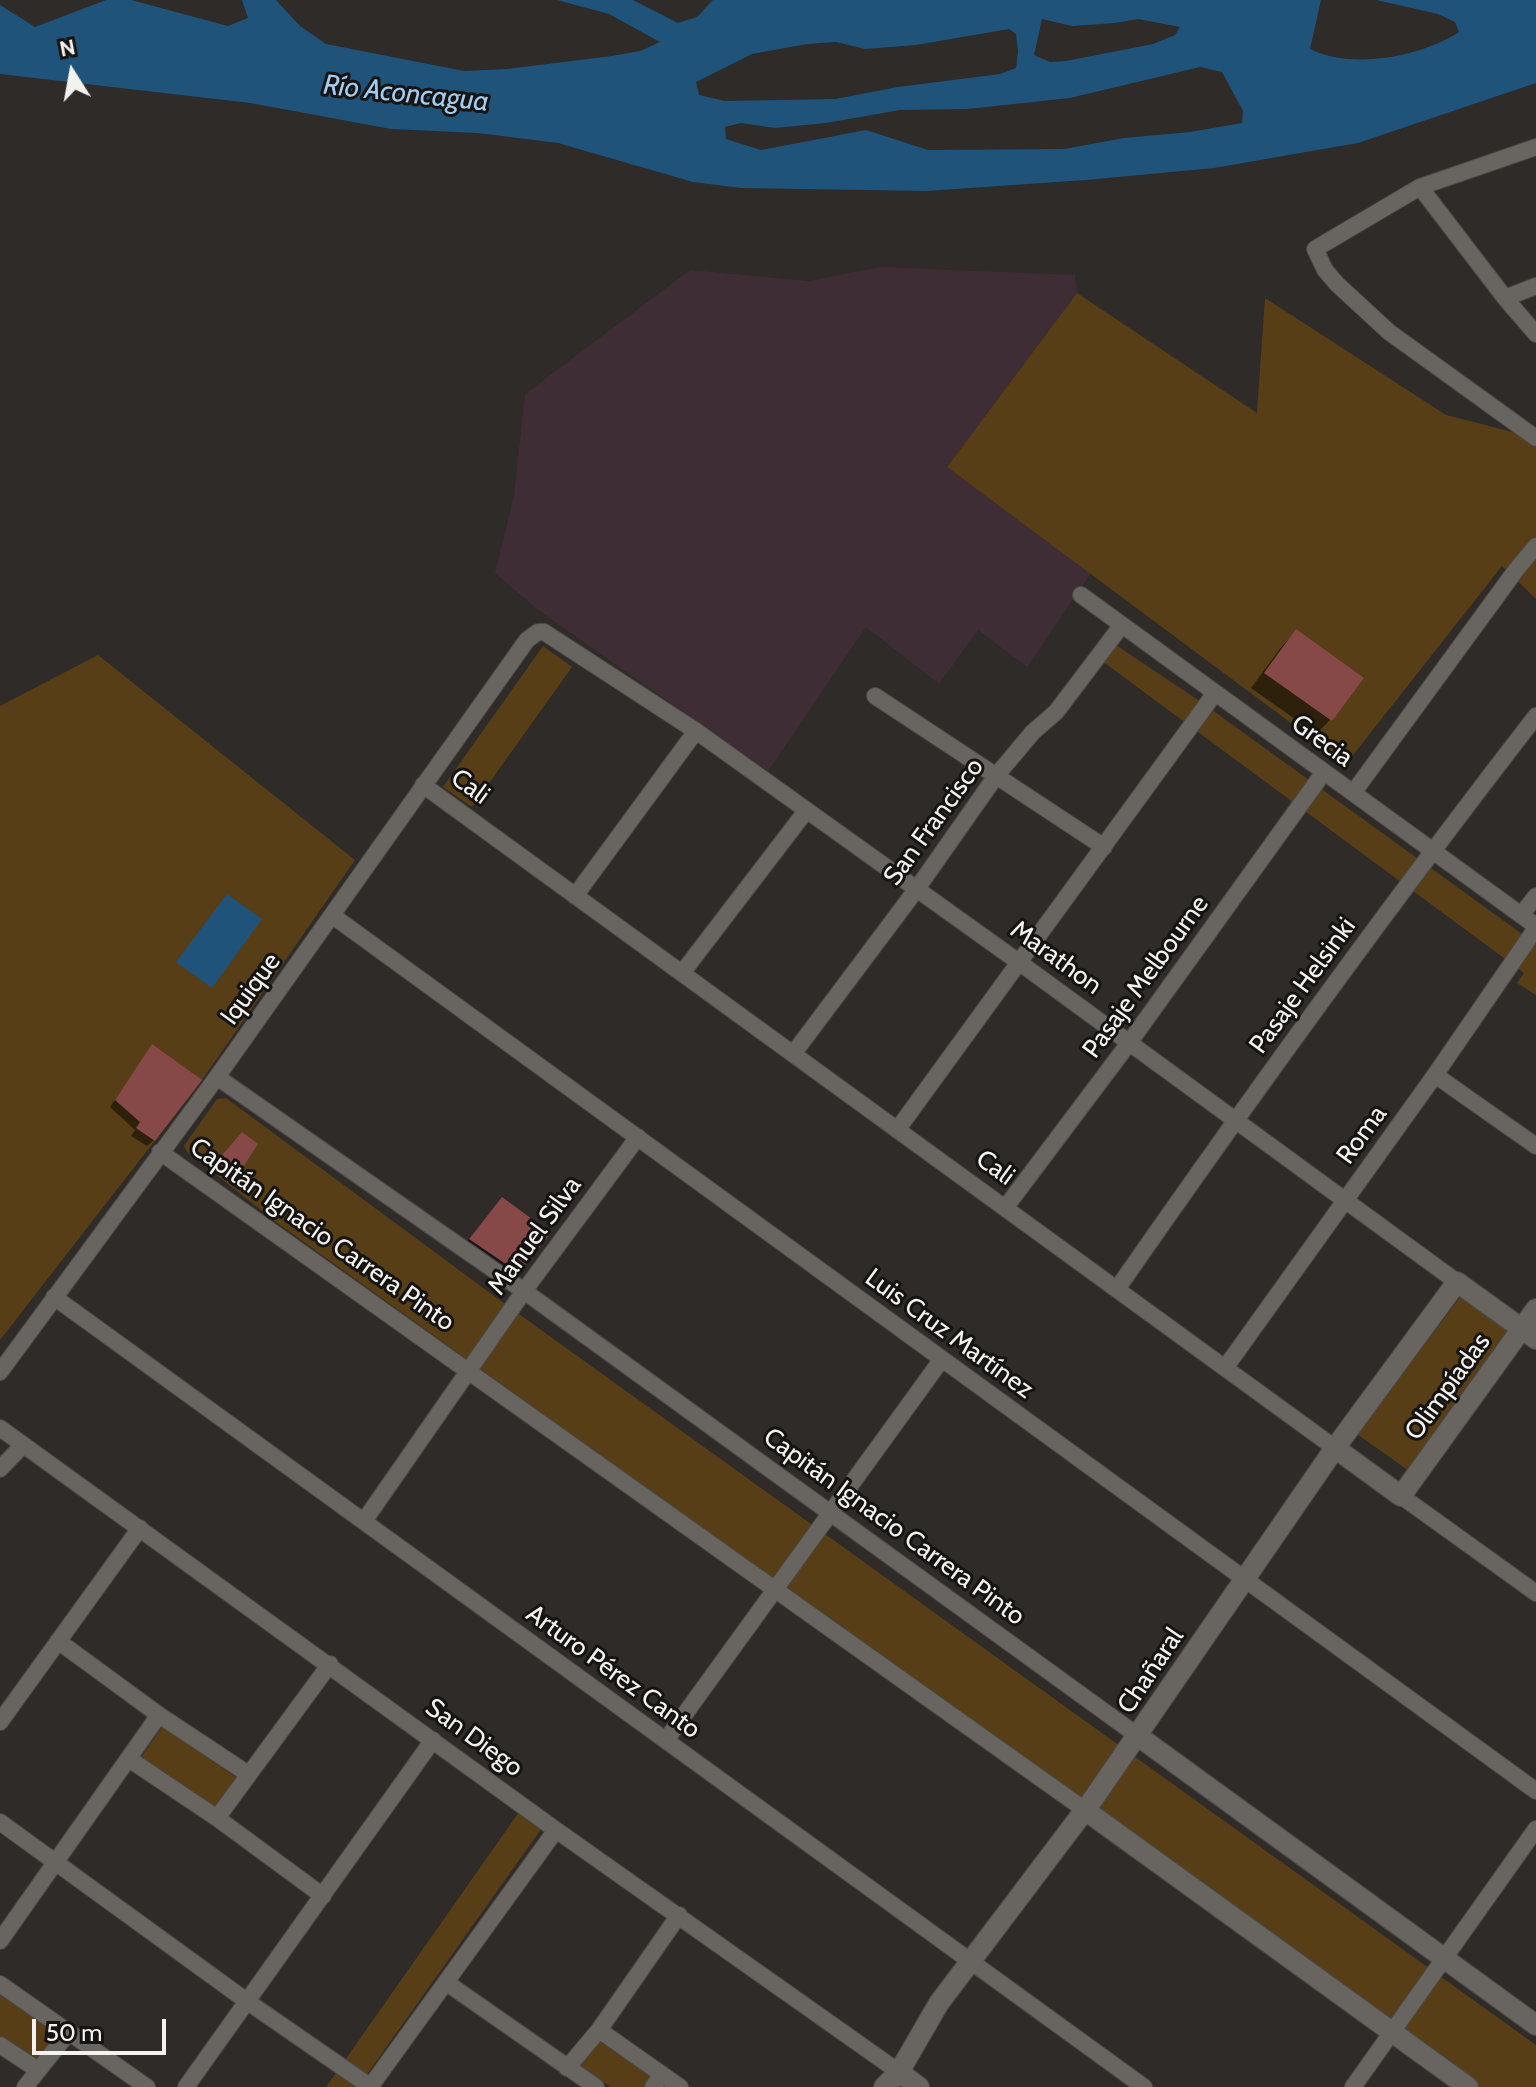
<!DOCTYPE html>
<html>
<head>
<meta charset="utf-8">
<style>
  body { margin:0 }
  #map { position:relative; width:1536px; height:2087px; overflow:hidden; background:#2e2b28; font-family:Cabin,sans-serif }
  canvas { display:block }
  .north { position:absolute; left:32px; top:32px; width:80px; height:80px; -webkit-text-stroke:6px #151412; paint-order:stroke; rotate:349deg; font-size:22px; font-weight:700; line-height:32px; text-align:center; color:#f3f2ef }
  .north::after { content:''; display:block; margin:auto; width:28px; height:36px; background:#f3f2ef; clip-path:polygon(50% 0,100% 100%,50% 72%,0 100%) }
  .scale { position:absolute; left:32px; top:2019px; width:134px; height:36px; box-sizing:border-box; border:4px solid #f3f2ef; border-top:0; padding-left:10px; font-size:24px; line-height:28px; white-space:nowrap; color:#f3f2ef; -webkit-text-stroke:6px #151412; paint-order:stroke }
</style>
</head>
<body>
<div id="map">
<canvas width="1536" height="2087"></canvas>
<div class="north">N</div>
<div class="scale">50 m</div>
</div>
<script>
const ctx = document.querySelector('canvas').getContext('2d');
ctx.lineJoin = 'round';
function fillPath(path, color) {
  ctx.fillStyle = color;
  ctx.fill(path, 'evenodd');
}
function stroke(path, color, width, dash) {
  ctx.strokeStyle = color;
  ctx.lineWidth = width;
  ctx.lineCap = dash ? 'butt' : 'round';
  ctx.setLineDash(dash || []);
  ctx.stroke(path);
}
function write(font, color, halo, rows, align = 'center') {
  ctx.font = font + ' Cabin,sans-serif';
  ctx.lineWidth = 6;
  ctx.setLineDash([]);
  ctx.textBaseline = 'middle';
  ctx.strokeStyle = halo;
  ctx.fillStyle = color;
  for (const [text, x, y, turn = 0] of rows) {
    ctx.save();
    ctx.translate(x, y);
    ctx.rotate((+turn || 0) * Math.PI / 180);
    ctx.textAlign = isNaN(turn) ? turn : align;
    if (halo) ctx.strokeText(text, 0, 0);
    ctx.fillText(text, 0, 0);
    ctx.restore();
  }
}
const commercial = new Path2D(`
  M 881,267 L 1075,275 L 1077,293 L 947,467 L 1091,573 L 1027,667 L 978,630 L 939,684 L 866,627 L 768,771 L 538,610 L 495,573 L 514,496 L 525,394 L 690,270 L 808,281 Z`);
const green = new Path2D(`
  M 1077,293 L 1257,413 L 1265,298 L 1446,415 L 1536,438 L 1536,599 L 1502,566 L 1346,764 L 947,467 Z
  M 1116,645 L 1201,702 L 1536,944 L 1536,995 L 1517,983 L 1524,973 L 1102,661 Z
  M 543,646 L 572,667 L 472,807 L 443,787 Z
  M 98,655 L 355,860 L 202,1080 L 0,1340 L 0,706 Z
  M 226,1098 L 505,1304 L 1536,2045 L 1536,2087 L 1480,2087 L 280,1225 L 187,1152 L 184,1146 L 217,1099 Z
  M 1461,1296 L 1510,1331 L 1412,1473 L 1357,1434 Z
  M 162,1727 L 237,1778 L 215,1810 L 140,1759 Z
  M 519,1812 L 542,1828 L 358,2087 L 326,2087 Z
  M 0,1992 L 61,2031 L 36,2062 L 0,2038 Z
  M 601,2039 L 652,2074 L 644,2087 L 611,2087 L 579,2066 Z`);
const water = new Path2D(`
  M 106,0 L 131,0 L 228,26 L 248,18 L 242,0 L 276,0 L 300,26 L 326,44 L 464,71 L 507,69 L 612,56 L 640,51 L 660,42 L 609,14 L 557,0 L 633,0 L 678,23 L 697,17 L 713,0 L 1321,0 L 1310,49 C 1351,70 1421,57 1459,32 L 1455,22 L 1438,14 L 1376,0 L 1536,0 L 1536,83 L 1358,143 L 1214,168 L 1086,180 L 926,191 L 741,188 L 693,182 L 558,143 L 478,133 L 391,129 L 250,103 L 0,74 L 0,5 L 35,27 ZM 1042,19 L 1072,26 L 1115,23 L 1138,19 L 1180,27 L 1175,35 L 1153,44 L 1066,61 L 1050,62 L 1034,55 ZM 1009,29 L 1016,34 L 1018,51 L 1016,68 L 1000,74 L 898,87 L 835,99 L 725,101 L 699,95 L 696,82 L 752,54 L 807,44 L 836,42 L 865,49 L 916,45 ZM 1200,67 L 1222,72 L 1243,111 L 1242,123 L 1190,132 L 1124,138 L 1064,149 L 928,150 L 866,130 L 761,150 L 726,139 L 725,127 L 741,123 L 775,128 L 826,123 L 900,110 L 967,109 L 1070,98 Z
  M 227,894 L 262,919 L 212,988 L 176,962 Z`);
const shadow = new Path2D(`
  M 1296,632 L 1361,678 L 1330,720 L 1316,734 L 1251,688 L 1282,646 Z
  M 152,1047 L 154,1140 L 147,1146 L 131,1136 L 135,1130 L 110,1107 Z
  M 236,1142 L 239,1169 L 232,1176 L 225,1177 L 221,1171 L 216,1174 L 212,1169 Z
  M 492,1210 L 518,1272 L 507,1282 L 460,1250 Z`);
const building = new Path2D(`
  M 1296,629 L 1364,678 L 1332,721 L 1264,673 Z
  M 152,1044 L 202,1080 L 155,1141 L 136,1128 L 140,1122 L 115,1100 Z
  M 242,1132 L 258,1144 L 241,1170 L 232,1171 L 228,1166 L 224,1169 L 217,1161 Z
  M 502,1197 L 551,1233 L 519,1273 L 469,1239 Z`);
const minor = new Path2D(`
  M 1536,147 L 1420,187 L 1315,249 L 1325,270 L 1337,284 L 1389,332 L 1536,438
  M 1420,187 L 1505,298 L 1536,334
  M 1505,298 L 1536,286
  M 1081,595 L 1536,926
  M 875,696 L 1104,847
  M 423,785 L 1335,1448
  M 1353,793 L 1516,570 L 1536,546
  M 575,896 L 696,731
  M 1521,915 L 1536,896
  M 333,916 L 1536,1791
  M 682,973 L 806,811
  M 793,1054 L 916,890 L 996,776 L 1033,732 L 1056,712 L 1122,625
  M 1435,1075 L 1536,1146
  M 217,1077 L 524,1291 L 1138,1736
  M 897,1130 L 1215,693
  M 160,1152 L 1085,1810
  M 1005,1208 L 1129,1043 L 1324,772
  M 1117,1289 C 1252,1095 1391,903 1536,716
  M 54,1297 L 1144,2087
  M 1225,1368 L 1435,1075 L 1536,928
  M 0,1372 L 217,1077 L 527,640 L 538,632 L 544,632 L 696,731 L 1020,963 L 1457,1282
  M 0,1428 L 556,1830 L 899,2072
  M 0,1469 L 23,1445
  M 1401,1496 L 1536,1593
  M 364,1521 L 524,1291 L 638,1137
  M 58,1641 L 159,1715 L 248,1774
  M 0,1722 L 140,1528
  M 666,1740 L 942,1359
  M 129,1759 L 217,1818 L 323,1896
  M 217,1818 L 330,1664
  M 0,1822 L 248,2002 L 371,2087
  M 0,1941 L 159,1715
  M 447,1983 L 596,2087
  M 0,1984 L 147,2087
  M 599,2030 L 680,2087
  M 0,2045 L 38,2070
  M 567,2068 L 599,2030 L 679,1915
  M 25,2087 L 69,2032
  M 186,2087 L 433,1740
  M 370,2087 L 556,1830
  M 653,2087 L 662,2074
  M 1353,2087 L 1536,1829`);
const tertiary = new Path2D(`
  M 1335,1448 L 1401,1496 L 1536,1309
  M 1138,1736 L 1536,2025
  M 1085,1810 L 1468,2087
  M 899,2072 L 919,2087
  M 884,2087 L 899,2072 L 939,2003 L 1091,1802 L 1335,1448 L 1457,1282 L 1536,1339`);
const streetNames = [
  ["Grecia",1322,741,36],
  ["Cali",470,787,36],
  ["San Francisco",934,822,-54],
  ["Marathon",1056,958,36],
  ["Pasaje Melbourne",1146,977,-54],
  ["Pasaje Helsinki",1303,986,-54],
  ["Iquique",251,989,-54],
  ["Roma",1362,1135,-54],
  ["Cali",995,1168,36],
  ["Capitán Ignacio Carrera Pinto",322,1235,35],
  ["Manuel Silva",535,1236,-54],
  ["Luis Cruz Martínez",949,1334,36],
  ["Olimpíadas",1448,1387,-54],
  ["Capitán Ignacio Carrera Pinto",894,1527,36],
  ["Chañaral",1151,1671,-56],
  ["Arturo Pérez Canto",613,1672,36],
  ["San Diego",474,1738,36]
];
const waterNames = [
  ["Río Aconcagua",406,94,6]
];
fillPath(commercial, '#3f2d35');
fillPath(green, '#573e17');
fillPath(water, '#1f537a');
fillPath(shadow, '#0007');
fillPath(building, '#874848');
stroke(minor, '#4b4946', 18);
stroke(tertiary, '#4b4946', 22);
stroke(minor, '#686561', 16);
stroke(tertiary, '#686561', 20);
write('26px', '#f3f2ef', '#151412', streetNames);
write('italic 28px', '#a2cdf2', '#151412', waterNames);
</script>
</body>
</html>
